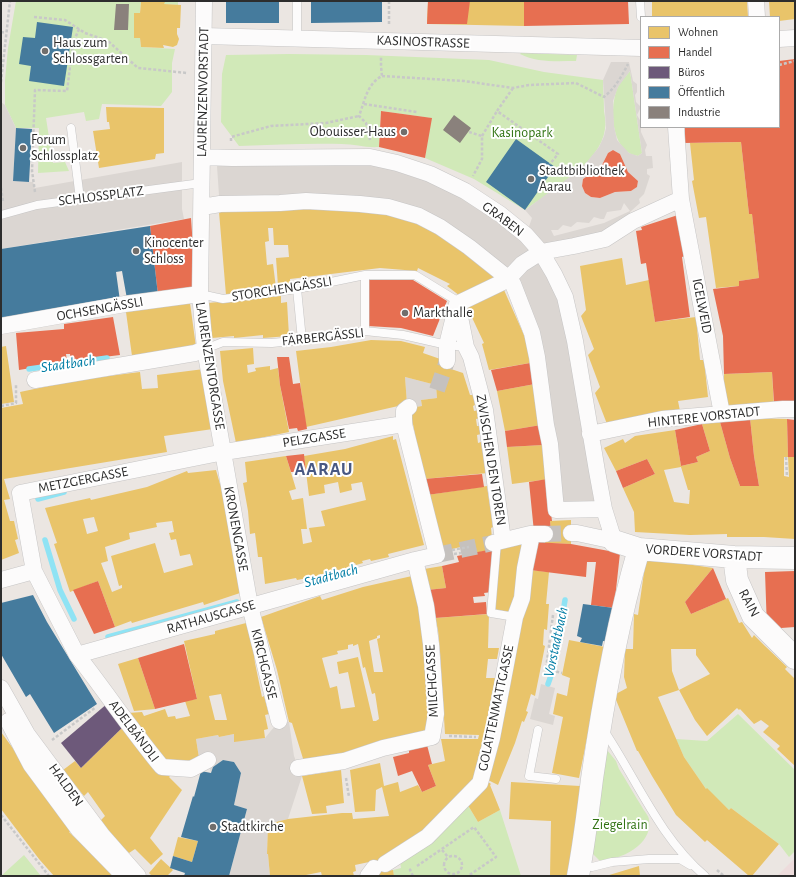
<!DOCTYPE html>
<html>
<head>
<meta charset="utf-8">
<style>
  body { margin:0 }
  #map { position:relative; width:796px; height:877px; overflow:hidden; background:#ebe6e2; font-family:"Alegreya Sans",sans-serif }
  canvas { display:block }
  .frame { position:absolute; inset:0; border:2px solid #2d2d2d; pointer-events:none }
  .legend { position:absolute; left:640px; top:16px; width:140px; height:112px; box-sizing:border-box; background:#fff; border:1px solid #ababab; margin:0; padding:5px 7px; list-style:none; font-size:12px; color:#2d2d2d }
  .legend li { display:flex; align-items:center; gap:8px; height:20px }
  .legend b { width:20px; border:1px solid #ababab }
</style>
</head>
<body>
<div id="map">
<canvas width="796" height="877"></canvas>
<div class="frame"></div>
<ul class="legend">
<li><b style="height:11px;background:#e9c46a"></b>Wohnen</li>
<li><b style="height:11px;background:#e76f51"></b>Handel</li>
<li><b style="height:11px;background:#6d597a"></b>Büros</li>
<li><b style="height:11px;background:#457b9d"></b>Öffentlich</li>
<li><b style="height:11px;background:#8a817c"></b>Industrie</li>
</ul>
</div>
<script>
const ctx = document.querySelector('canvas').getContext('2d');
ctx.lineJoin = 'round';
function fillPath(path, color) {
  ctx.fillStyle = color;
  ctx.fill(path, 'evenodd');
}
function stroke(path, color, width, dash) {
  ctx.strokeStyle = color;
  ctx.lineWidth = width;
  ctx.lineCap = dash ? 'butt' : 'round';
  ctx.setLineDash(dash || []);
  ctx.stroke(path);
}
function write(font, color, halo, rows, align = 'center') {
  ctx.font = font + ' "Alegreya Sans",sans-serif';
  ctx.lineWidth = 4;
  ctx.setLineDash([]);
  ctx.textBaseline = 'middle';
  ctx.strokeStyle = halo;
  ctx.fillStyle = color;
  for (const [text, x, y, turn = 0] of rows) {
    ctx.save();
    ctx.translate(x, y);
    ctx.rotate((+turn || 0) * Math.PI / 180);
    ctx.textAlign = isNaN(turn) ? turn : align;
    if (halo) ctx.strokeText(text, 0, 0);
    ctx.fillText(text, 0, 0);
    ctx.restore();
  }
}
const medical = new Path2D(`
  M 795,858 L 795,876 L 777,876 Z`);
const green = new Path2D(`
  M 16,1 L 178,1 L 178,5 L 164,4 L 164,2 L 141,2 L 140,13 L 134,14 L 134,37 L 140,38 L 141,47 L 175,49 L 172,63 L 172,92 L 161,106 L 102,104 L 99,119 L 86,121 L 84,112 L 46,118 L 53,163 L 65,162 L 69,171 L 38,173 L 39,128 L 16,128 L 5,105 L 5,80 L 8,48 Z
  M 521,53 L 577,55 L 576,61 C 558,61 537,63 520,54 Z
  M 289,54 L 366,55 L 489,60 L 544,72 L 603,80 C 603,90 604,100 604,111 C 605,117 606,123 605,129 C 601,163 551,191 525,210 L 474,179 L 425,158 L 431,118 L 381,111 L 379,147 C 366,148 354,144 342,144 C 308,143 273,145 239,146 L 221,122 L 222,74 L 226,55 Z
  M 630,71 L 642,153 L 638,156 C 636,155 632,155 629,153 C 611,142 610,107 617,89 C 620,82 626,76 630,71 Z
  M 738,714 L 795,770 L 795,851 L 789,857 L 779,844 L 731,808 L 729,810 L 707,789 L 706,789 L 684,757 L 676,739 L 707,741 Z
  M 607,750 L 616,761 L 619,769 C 627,782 634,794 642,807 C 644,811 649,816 649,820 C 653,845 620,860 600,861 L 590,851 Z
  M 466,802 L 478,822 L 500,810 L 521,876 L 394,876 L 393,870 L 401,868 L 400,862 Z
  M 24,855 L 41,876 L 1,876 Z`);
const plaza = new Path2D(`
  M 611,62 L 629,62 L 633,81 L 637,84 L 637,92 L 635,95 L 636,102 L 641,107 L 637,115 L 641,122 L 641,132 L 647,145 L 645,150 L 646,156 L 652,156 L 653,168 L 647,169 L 647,174 L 650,176 L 644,194 L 639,199 L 640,203 L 630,212 L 633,221 L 632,232 L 587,243 L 541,252 L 565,297 L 596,504 L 564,509 L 543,402 L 512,286 L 220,210 L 217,166 L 383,162 L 464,193 L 526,235 L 532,218 L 525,210 L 567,179 L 586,163 L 599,147 L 604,136 L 606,128 L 603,80 ZM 630,71 L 642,153 L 638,156 L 629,153 L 617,140 L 614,126 L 613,101 L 618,87 ZM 613,150 L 620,154 L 628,172 L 638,181 L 637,187 L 631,191 L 615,192 L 600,198 L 591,197 L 585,193 L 582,186 L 583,179 L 601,167 L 608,153 ZM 624,203 L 630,211 L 604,223 L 554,236 L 551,230 L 558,230 L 563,225 L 571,227 L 577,222 L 589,223 L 594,217 L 601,219 L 604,219 L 607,212 L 621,210 Z
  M 1,102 L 5,105 L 16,128 L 13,181 L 33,182 L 35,188 L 182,162 L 182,209 L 184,219 L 1,249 Z
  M 405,377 L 436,385 L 437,398 L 421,400 L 422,406 L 410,408 L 407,404 Z
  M 541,684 L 555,688 L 549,714 L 555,716 L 553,725 L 530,719 L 535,698 L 538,699 Z
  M 279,721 L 289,722 L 294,756 L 302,776 L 288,819 L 268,824 L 267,853 L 268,854 L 270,876 L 229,876 L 247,809 L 234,805 L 241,773 L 234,762 L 223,760 L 213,767 L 211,773 L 208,760 L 199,758 L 196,739 L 218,735 L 219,737 L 234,734 L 235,741 L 265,738 Z`);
const homes = new Path2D(`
  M 428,1 L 524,1 L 524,26 L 427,24 Z
  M 652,1 L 747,1 L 748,17 L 652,17 Z
  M 769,1 L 795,1 L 795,19 L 779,21 L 779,17 L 770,17 Z
  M 141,2 L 165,2 L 164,4 L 181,5 L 180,28 L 177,28 L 177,34 L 179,39 L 177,45 L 173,47 L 163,45 L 164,48 L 141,47 L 140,38 L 134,38 L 134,13 L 140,13 Z
  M 106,107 L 164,108 L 164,153 L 156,154 L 155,159 L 99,168 L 93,131 L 110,129 L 109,122 L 107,122 Z
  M 741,142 L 749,214 L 752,214 L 759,278 L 739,281 L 739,286 L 716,288 L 706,217 L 699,218 L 692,181 L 694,180 L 690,143 Z
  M 303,208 L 386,212 L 428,228 L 472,257 L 500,279 L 464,299 L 447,286 L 450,284 L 418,268 L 417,271 L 380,268 L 290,279 L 290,285 L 278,286 L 276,258 L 289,257 L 288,245 L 274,245 L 273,228 L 268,228 L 269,241 L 265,242 L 267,265 L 273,264 L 276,288 L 226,295 L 219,212 L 263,211 L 263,210 Z
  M 622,258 L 626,285 L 649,280 L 655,322 L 696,317 L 700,360 L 704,360 L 708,397 L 678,401 L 680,411 L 607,424 L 595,393 L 600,387 L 588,355 L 594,349 L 581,316 L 586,310 L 580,266 Z
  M 504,290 L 524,335 L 532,358 L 529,359 L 530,363 L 489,370 L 482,344 L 484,343 L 467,307 Z
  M 281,296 L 281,303 L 287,302 L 289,336 L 263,338 L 263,335 L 234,338 L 234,336 L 212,338 L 208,303 Z
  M 190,303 L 196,347 L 132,356 L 126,312 Z
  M 371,340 L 401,341 L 425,347 L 423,353 L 443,360 L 445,367 L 463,373 L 470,395 L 473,395 L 475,405 L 473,406 L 474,411 L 479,410 L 480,418 L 476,419 L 477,426 L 480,426 L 481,434 L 477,435 L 478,443 L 481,442 L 482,450 L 485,449 L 488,473 L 424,479 L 411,435 L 415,435 L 410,408 L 422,406 L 421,400 L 437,398 L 436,385 L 405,377 L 407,404 L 306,427 L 296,351 L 331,347 Z
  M 6,346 L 14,402 L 1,404 L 1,347 Z
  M 253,348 L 254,364 L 247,365 L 248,373 L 256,371 L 255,368 L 270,366 L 270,370 L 278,368 L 280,385 L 289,432 L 236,443 L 223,381 L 220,351 Z
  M 204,369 L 213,429 L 164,436 L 167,452 L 4,479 L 10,499 L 4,500 L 10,521 L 14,521 L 18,539 L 15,540 L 19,553 L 1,560 L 1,408 L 23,404 L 20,392 L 77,380 L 140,372 L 142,389 L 158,388 L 157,375 Z
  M 772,372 L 774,407 L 724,409 L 724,374 Z
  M 535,384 L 541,425 L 505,431 L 497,391 Z
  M 750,418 L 787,419 L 788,457 L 784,457 L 784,476 L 789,477 L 788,457 L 795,457 L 795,539 L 764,537 L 727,537 L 727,534 L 690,535 L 635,532 L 634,512 L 623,488 L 655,474 L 647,459 L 616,471 L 604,448 L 623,439 L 625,443 L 635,436 L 675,430 L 681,466 L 698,462 L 696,457 L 710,451 L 702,424 L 720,422 L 730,458 L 740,486 L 759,486 L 754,456 ZM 681,467 L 688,490 L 690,490 L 689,504 L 674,502 L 664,470 Z
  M 393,436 L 393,440 L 396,439 L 424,545 L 388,554 L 389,557 L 371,561 L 370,559 L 362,561 L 363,563 L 356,565 L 355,563 L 350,565 L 350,567 L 318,575 L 318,576 L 297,580 L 296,578 L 265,584 L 262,557 L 258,557 L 255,533 L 250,534 L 248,511 L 243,483 L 247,482 L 245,462 L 286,456 L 296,489 L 289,491 L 292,500 L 303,498 L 307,529 L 301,529 L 303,544 L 312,542 L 309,528 L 325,526 L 321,511 L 366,500 L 362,482 L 351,484 L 352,490 L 340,493 L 338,482 L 324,485 L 325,493 L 309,496 L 304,456 L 345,449 Z
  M 543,445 L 550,479 L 512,484 L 507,447 Z
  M 216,470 L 220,484 L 223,483 L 240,593 L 204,605 L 203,602 L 132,623 L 131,621 L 115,627 L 98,581 L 70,592 L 54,544 L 57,543 L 45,508 L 90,498 L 91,500 L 147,487 L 187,471 L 188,473 ZM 94,517 L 98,531 L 87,534 L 83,519 ZM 172,521 L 174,532 L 169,533 L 171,540 L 176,539 L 180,556 L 190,554 L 193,565 L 164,573 L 155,543 L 111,556 L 119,586 L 122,585 L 122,588 L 112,592 L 101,563 L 108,561 L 105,547 L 130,539 L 129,533 L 157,527 L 156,523 Z
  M 487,486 L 493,527 L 491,528 L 493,549 L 471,554 L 469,545 L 440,552 L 427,495 Z
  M 571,520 L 571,544 L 545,543 L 545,534 L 551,531 L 550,521 Z
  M 528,543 L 511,612 L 493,611 L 500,546 Z
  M 646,558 L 713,568 L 685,602 L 691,614 L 728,598 L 739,623 L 742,622 L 752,638 L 754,635 L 765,646 L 787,667 L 785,669 L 795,679 L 795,766 L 777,749 L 780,746 L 763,732 L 769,726 L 761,720 L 754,724 L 740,709 L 739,710 L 737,708 L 707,736 L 695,720 L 679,690 L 710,674 L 696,655 L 696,649 L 671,649 L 672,671 L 679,690 L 658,697 L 684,757 L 706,789 L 707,788 L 729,810 L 731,808 L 779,844 L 752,876 L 749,876 L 707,840 L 705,842 L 676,815 L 652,776 L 638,751 L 637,751 L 614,695 L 627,688 L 624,677 L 625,649 L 633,649 L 634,614 L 638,615 Z
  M 442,566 L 446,588 L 427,590 L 424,569 Z
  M 530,570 L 549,572 L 546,604 L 549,604 L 547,630 L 544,629 L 543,645 L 545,646 L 535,696 L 531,694 L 526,711 L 528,712 L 524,722 L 522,721 L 515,743 L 498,785 L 482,777 Z
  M 412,576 L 423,630 L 430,717 L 427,736 L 305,765 L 292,723 L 289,722 L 277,670 L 261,617 L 320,596 L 322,600 L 363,587 ZM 380,635 L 380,638 L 377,639 L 383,672 L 374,672 L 369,641 L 377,638 L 377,636 ZM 353,644 L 353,646 L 358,644 L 363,668 L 365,667 L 372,694 L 375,693 L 379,719 L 376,721 L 373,721 L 358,657 L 337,662 L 339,674 L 348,672 L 355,707 L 341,709 L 337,686 L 330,688 L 322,658 L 338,654 L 337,651 L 348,649 L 348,645 Z
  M 489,614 L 488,648 L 499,648 L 497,659 L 488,659 L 486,678 L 495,678 L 494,690 L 479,781 L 387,871 L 393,870 L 394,876 L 368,876 L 369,862 L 355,865 L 356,871 L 353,872 L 354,876 L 329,876 L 329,875 L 322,876 L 321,872 L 301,876 L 270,876 L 268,854 L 267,854 L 268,824 L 288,819 L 342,813 L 352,813 L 353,819 L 389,816 L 382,787 L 376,790 L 375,811 L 355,812 L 350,770 L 380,763 L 384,786 L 398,782 L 400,792 L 418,785 L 422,792 L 436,786 L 428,765 L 445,761 L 441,739 L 478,739 L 479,735 L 445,734 L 440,652 L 438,630 L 435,618 Z
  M 250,622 L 255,663 L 262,697 L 264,696 L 269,714 L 265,715 L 268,729 L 264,730 L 265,738 L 234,742 L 234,734 L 219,737 L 218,735 L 196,739 L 199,758 L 177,763 L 163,763 L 128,713 L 142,712 L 144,716 L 165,709 L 168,717 L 175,716 L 176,719 L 190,716 L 185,701 L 197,699 L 184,641 L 215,634 L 215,631 ZM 221,694 L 227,720 L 215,720 L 209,696 Z
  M 569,640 L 605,647 L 597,698 L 594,697 L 593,704 L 594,704 L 579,778 L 552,773 L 563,717 L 553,714 L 557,693 L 567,696 L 570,678 L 562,675 Z
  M 138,658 L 155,709 L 134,711 L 118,664 Z
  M 125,725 L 170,776 L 169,777 L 182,790 L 150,838 L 163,854 L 151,865 L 135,849 L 129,853 L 111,835 L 100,821 L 105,816 L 88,792 L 84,796 L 63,770 L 75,761 L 81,768 Z
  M 1,732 L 44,791 L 50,804 L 52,803 L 71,831 L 69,832 L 117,876 L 54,876 L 39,859 L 1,809 Z
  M 341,770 L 344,803 L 326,806 L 327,813 L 312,814 L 302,776 Z
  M 484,779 L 491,784 L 490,785 L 500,810 L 478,822 L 466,802 Z
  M 511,782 L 580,786 L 578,829 L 572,876 L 550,876 L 551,821 L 509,819 Z
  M 178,837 L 198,841 L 192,862 L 173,856 Z
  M 161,859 L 173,870 L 167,876 L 152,876 L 149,873 Z
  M 639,866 L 640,876 L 606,876 Z`);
const shops = new Path2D(`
  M 428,1 L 470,1 L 467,24 L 427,24 Z
  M 524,1 L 628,1 L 629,24 L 524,26 Z
  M 795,59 L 795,402 L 774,403 L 772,372 L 724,374 L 723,336 L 713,289 L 739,286 L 739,281 L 759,278 L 752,214 L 749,214 L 741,142 L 684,143 L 685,127 L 779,127 L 779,61 Z
  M 381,111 L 432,118 L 425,158 L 379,147 Z
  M 613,150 L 620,154 L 628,172 L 638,181 L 637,187 L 631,191 L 615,192 L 600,198 L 591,197 L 585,193 L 582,186 L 583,179 L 601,167 L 608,153 Z
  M 678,215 L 685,256 L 682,257 L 690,317 L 655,322 L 646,263 L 641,264 L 636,231 L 642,230 L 641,227 Z
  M 191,218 L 196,290 L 158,295 L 150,226 Z
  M 369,280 L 413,280 L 447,301 L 433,336 L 401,328 L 368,326 Z
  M 113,317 L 120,355 L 71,361 L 70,354 L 66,354 L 67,362 L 19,370 L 16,333 L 64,329 L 64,324 Z
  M 277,357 L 289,357 L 293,384 L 300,383 L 307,429 L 298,431 L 297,428 L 289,429 L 280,385 Z
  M 530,363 L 535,384 L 497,391 L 491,370 Z
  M 750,418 L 754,456 L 759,486 L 740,486 L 730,458 L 720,422 Z
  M 787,419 L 795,420 L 795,457 L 788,457 Z
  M 702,424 L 710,451 L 696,457 L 698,462 L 681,466 L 675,430 Z
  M 541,425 L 543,445 L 507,447 L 505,431 Z
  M 304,454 L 306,472 L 291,472 L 286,456 Z
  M 647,459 L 655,474 L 623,488 L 616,471 Z
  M 482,474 L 484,487 L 427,495 L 424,479 Z
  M 547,479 L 552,521 L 550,521 L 551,531 L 534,532 L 529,482 Z
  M 533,542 L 571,544 L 620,553 L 614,608 L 591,605 L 596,562 L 587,562 L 586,577 L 530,570 Z
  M 493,549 L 492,592 L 484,593 L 485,596 L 473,597 L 474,603 L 486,602 L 487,614 L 435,618 L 427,590 L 446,588 L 442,566 L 459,562 L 457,556 Z
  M 713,568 L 726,599 L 691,614 L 685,602 Z
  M 795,571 L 795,627 L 767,629 L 765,572 Z
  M 98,581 L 115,627 L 94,634 L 73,590 Z
  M 184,644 L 197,699 L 155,709 L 138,658 Z
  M 427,745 L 432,764 L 428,765 L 436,786 L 422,792 L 412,771 L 398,776 L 393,757 L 409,753 L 409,750 Z`);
const offices = new Path2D(`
  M 108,703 L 125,725 L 81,768 L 61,743 Z`);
const public = new Path2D(`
  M 226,1 L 279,1 L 279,23 L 226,23 Z
  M 311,1 L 382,1 L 382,22 L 311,23 Z
  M 37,22 L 73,27 L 64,86 L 29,81 L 31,66 L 19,64 L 23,37 L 35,38 Z
  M 16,128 L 32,129 L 29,182 L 13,181 Z
  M 516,139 L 555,167 L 525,210 L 486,182 Z
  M 150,226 L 158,295 L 127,299 L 122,271 L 116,272 L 120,301 L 1,320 L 1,249 Z
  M 33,595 L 47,622 L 97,704 L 54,733 L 30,694 L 26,697 L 1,654 L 1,603 Z
  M 583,604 L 614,608 L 610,642 L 603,641 L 602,646 L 580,642 L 582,638 L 577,636 Z
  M 223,760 L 234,762 L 241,773 L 234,805 L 247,809 L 229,876 L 184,876 L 185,873 L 170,868 L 173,856 L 192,862 L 198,841 L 181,837 L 193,796 L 194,797 L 201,771 L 211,773 L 213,767 Z`);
const industry = new Path2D(`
  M 116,4 L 129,4 L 128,30 L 114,30 Z
  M 454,115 L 471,128 L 460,143 L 443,130 Z`);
const stream = new Path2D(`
  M 29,369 L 107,358
  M 38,499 L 64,492
  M 45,540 L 60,590 L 74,619
  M 108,637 L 237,602
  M 548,684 L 554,667 L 565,600`);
const streetTunnel = new Path2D(`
  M 437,390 L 447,361
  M 545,534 L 571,533
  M 437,555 L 493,543`);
const path = new Path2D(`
  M 34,17 L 65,20 L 85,33 L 108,41 L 138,68 L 187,73
  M 389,24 L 389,1
  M 1,32 L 6,33
  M 779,65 L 795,61
  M 382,76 L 464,81 L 513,88 L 529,85 L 576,83 L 604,97 C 615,88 622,76 628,64
  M 1,82 L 10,1
  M 513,88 L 497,111 L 558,154 L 550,164
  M 364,104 L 417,112
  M 469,132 L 482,136 L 482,159 L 473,176
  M 482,136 L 497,111
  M 370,140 L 366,123 L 359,116 C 365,100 367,84 382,76 L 381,66 L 381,56
  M 231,141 L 231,137 L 271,126 L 326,123 L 359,116
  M 1,188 L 3,201
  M 35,192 L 32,171 L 35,90 L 67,91 L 73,43 L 79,29
  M 1,406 L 16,403 L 16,384
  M 786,457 L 787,477
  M 452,550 L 469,547
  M 454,554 L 461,553
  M 553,615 L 546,669 L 562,673
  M 449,736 L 476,737
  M 52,740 L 96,707
  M 346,778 L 349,797
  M 1,815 L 49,876
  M 442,850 L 448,857
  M444 865a9 9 0 1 1 18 0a9 9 0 1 1-18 0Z
  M 417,866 L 474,827 L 496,857 L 468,876
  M 411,869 L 410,870 L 413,876
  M 717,870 L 724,876`);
const lane = new Path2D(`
  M 297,1 L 297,38
  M 640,1 L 641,17
  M 71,128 L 80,199
  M 1,215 L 37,205 L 201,183
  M 365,275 L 365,331
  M 297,289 L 302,340
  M 200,294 L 223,299 L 297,289 L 365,275 L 415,275 L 454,299 L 457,304
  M 205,349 L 223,342 L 272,343 L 302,340 L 365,331 L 403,335 L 447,345 L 466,347
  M 497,542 L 491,613 L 515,617
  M 603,729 C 636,778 659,837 705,876
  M 538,730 L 529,776 L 556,779
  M 580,866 L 592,867 L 612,862 L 649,859 L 680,859 L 690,865`);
const street = new Path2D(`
  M 204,1 L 200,294 L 205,349 L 250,606 L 279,721
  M 756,1 L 757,17
  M 204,36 L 641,48
  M 779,39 L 795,38
  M 676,127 L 681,199 L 722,414
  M 202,157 L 232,158 L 370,157 L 397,163 L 430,174 L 465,191 L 500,214 L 526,235 L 541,252 L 554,274 L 565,297 L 575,341 L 597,471 L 604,509 L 614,541
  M 202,207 L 220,204 L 280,203 L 306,201 L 360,204 L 388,207 L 419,216 L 440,227 L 469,247 L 509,279 L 513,284 L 532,333 L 537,357 L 546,425 L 550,444 L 556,510 L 604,509
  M 458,307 L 466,347 L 471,357 L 485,410 L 503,540
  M 1,326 L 125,304 L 200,294
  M 447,361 L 447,345 L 457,304 L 507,280 L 522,264 L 541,252 L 574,246 L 605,239 L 633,221 L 681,199
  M 35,380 L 195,353 L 205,349
  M 404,424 L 224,452 L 20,493 L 34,571 L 77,655 L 415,560 L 437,555 L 404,424 L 404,411 L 409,407
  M 590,434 L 662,419 L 783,409 L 795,409
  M 571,533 L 577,533 L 614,541
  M 493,543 L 530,534 L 545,534
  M 1,580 L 34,571
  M 77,655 C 106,692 132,731 162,767 L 191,769 L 208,760
  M 1,688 L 27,734 L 102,835 L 138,876
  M 8,721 L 31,765 L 79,830 L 124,876
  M 298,768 L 344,761 L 383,748 L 432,737 L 436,714 L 431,644 L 426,606 L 415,560
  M 385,864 L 427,837 L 480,783 L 492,738 L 515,617 L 522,598 L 525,568 L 531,539 L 530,534
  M 368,876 L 374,868`);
const secondary = new Path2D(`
  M 614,541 L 639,549 L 734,557 L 795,558
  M 734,557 L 737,580 L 753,616 L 795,658
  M 578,876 C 584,844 588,812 592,779 C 603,702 617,624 639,549`);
const markers = [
  [45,51,4,"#706e6c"],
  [404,132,4,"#706e6c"],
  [23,148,4,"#706e6c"],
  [531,179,4,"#706e6c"],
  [136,251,4,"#706e6c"],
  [405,313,4,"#706e6c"],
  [213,827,4,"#706e6c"]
];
const streetNames = [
  ["KASINOSTRASSE",423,42,2],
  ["LAURENZENVORSTADT",203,92,-89],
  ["SCHLOSSPLATZ",101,196,-7],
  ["GRABEN",503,219,37],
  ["STORCHENGÄSSLI",282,289,-9],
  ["IGELWEID",702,306,79],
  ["OCHSENGÄSSLI",100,309,-10],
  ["FÄRBERGÄSSLI",323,337,-6],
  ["LAURENZENTORGASSE",210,366,81],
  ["HINTERE VORSTADT",704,417,-6],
  ["PELZGASSE",314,438,-9],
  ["ZWISCHEN DEN TOREN",491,460,81],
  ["METZGERGASSE",83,480,-11],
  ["KRONENGASSE",236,529,80],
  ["VORDERE VORSTADT",704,553,4],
  ["RAIN",749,603,62],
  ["RATHAUSGASSE",211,617,-16],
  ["KIRCHGASSE",264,664,76],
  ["MILCHGASSE",432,681,-93],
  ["GOLATTENMATTGASSE",496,708,-78],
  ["ADELBÄNDLI",134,731,53],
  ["HALDEN",66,785,54]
];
const poiNames = [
  ["Haus zum",53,43],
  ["Schlossgarten",53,59],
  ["Obouisser-Haus",396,132,"right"],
  ["Forum",31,140],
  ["Schlossplatz",31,156],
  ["Stadtbibliothek",539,171],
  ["Aarau",539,187],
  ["Kinocenter",144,243],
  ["Schloss",144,259],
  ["Markthalle",413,313],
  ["Stadtkirche",221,827]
];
const parkNames = [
  ["Kasinopark",522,133],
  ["Ziegelrain",620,825]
];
const waterNames = [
  ["Stadtbach",68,364,-8],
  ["Stadtbach",331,576,-15],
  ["Vorstadtbach",556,642,-78]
];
const districtNames = [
  ["AARAU",324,470]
];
fillPath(medical, '#eddcdc');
fillPath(green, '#d1e9b8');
fillPath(plaza, '#dbd6d2');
fillPath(homes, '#e9c46a');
fillPath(shops, '#e76f51');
fillPath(offices, '#6d597a');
fillPath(public, '#457b9d');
fillPath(industry, '#8a817c');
stroke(stream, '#8fe3f4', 5.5);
stroke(streetTunnel, '#c5c1be', 16, [16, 8]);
stroke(lane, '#c6c5c5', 9);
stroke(street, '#c6c5c5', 17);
stroke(secondary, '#c6c5c5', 23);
stroke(path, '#c8c8c8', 2.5, [3, 2]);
stroke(lane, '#fcfbfb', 8);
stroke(street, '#fcfbfb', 16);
stroke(secondary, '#fcfbfb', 22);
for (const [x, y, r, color] of markers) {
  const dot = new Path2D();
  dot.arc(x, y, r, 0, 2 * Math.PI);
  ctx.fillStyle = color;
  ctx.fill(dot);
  stroke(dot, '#fff', 1.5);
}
write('14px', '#2d2d2d', '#fff', streetNames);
write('14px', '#2d2d2d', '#fff', poiNames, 'left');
write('14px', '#317313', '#fff', parkNames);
write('italic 15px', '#017da5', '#fff', waterNames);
ctx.letterSpacing = '1px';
write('bold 18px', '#485883', '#fff', districtNames);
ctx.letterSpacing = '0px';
</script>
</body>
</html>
